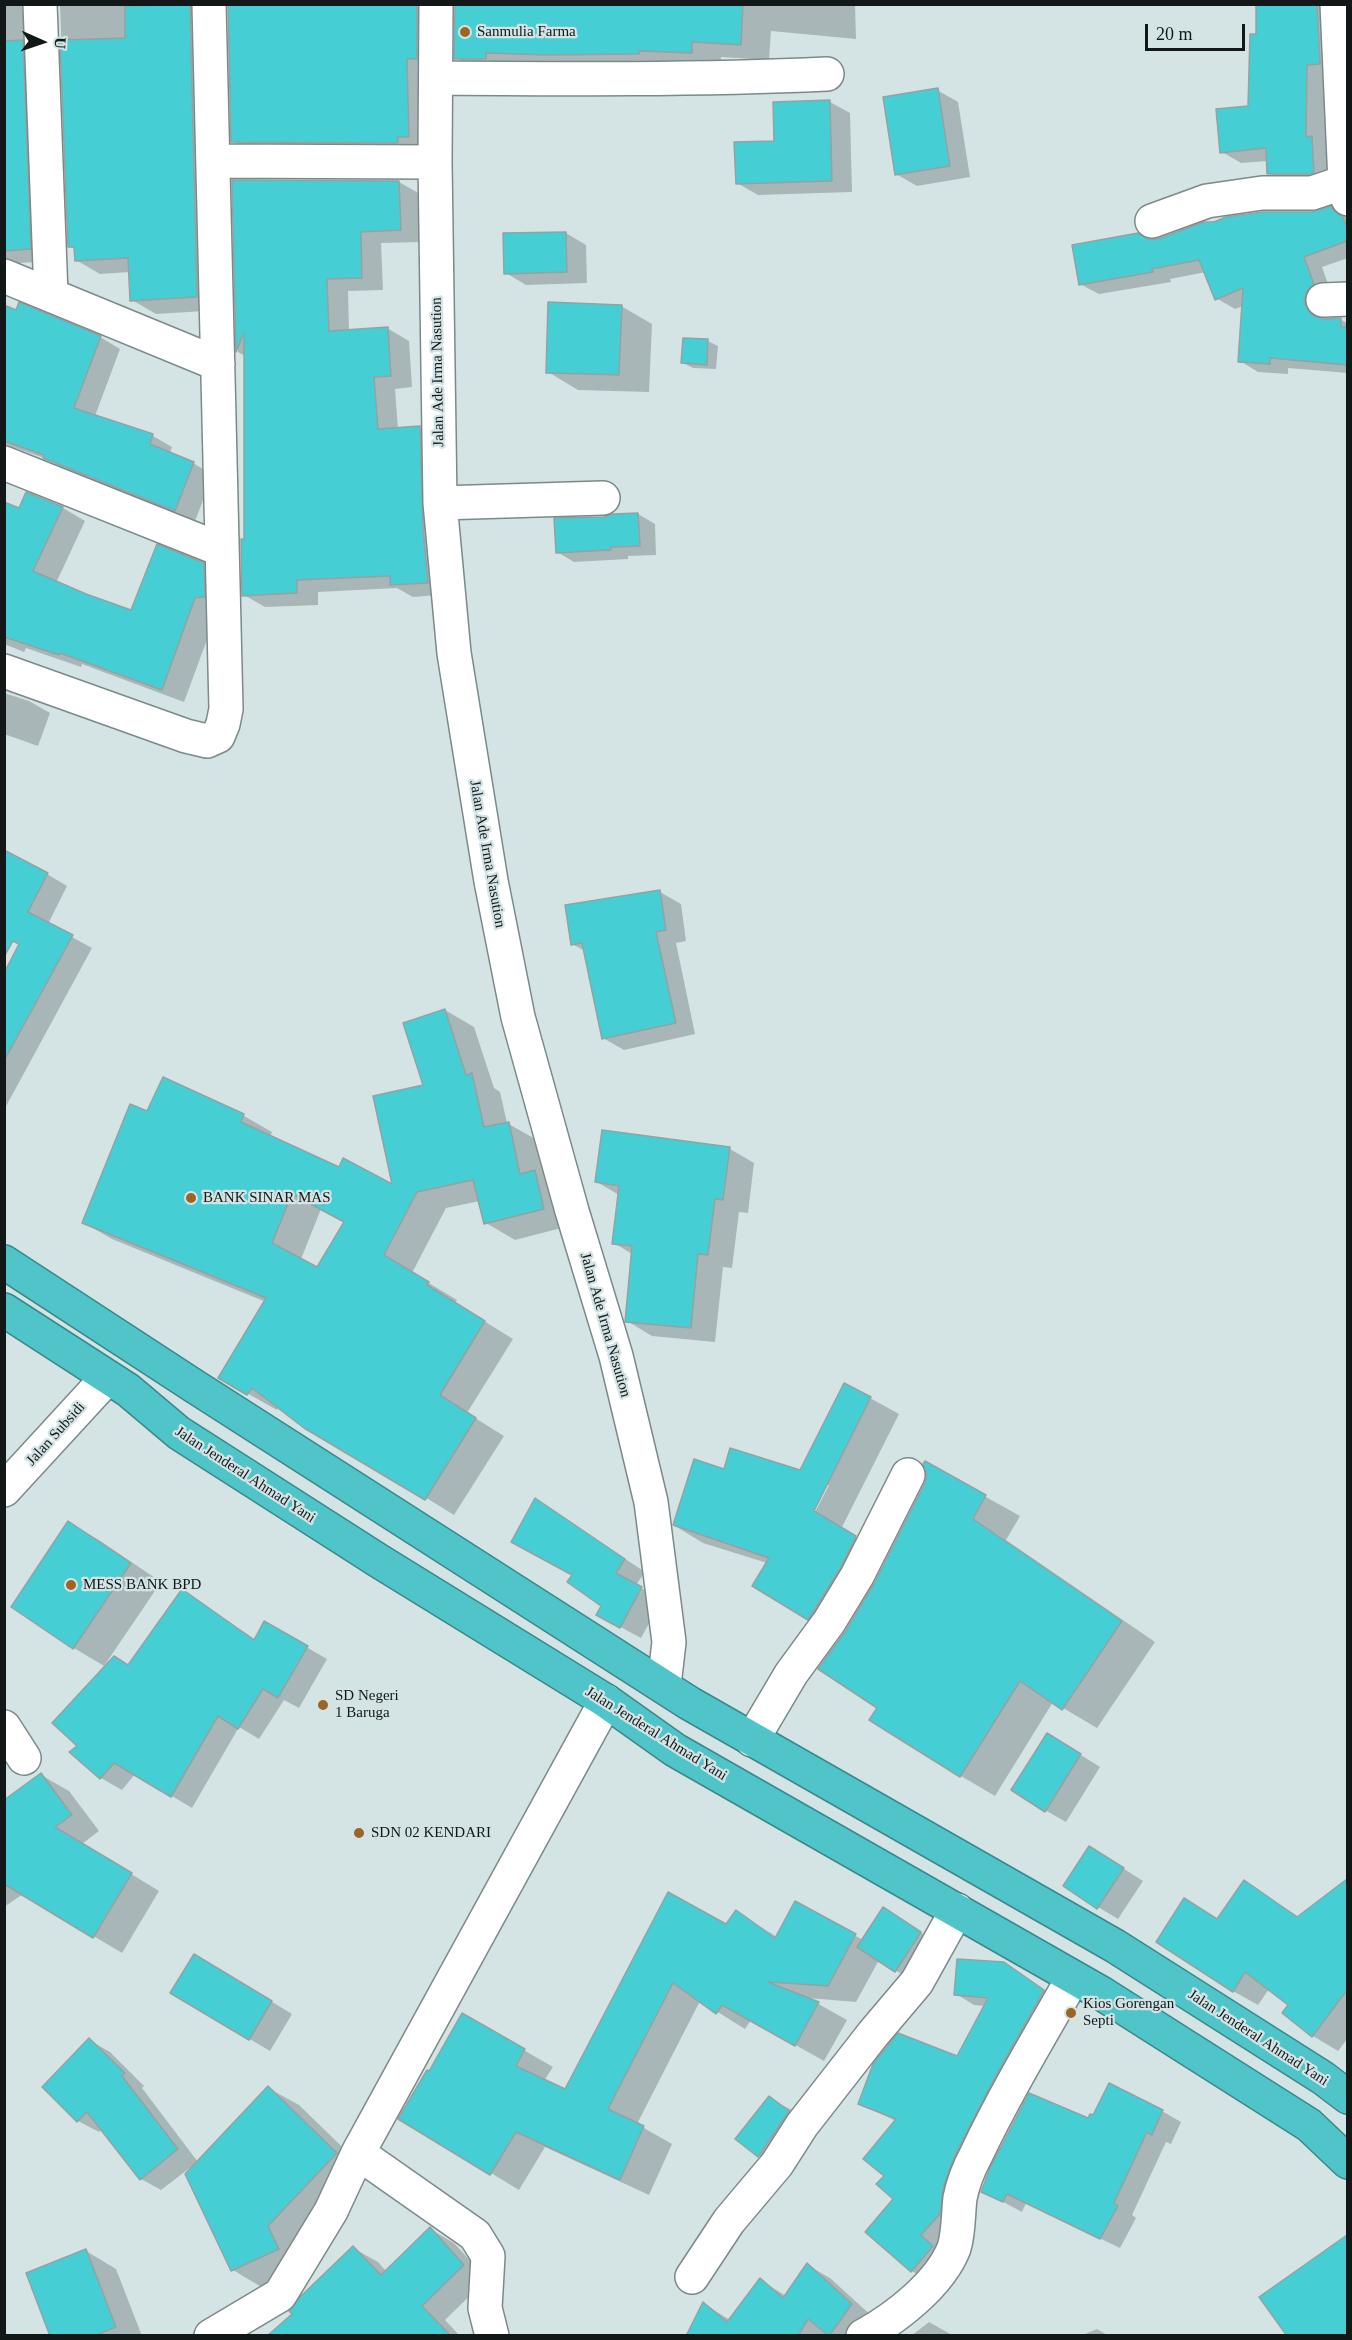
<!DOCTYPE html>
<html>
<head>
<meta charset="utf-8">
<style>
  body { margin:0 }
  #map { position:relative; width:1352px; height:2340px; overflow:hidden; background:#d4e4e5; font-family:Georgia,serif }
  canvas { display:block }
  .frame { position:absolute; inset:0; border:6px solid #121718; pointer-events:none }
  .north { position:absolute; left:12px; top:12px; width:60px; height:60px; -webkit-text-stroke:4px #d4e4e5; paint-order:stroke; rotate:93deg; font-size:16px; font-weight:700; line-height:24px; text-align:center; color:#121718 }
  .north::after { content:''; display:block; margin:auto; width:21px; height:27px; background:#121718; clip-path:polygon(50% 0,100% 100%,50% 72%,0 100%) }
  .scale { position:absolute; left:1145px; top:24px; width:100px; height:27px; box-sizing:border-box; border:3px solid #121718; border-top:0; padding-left:8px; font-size:18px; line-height:21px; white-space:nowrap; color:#121718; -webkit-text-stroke:4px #d4e4e5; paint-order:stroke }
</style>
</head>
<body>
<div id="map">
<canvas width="1352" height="2340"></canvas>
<div class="frame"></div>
<div class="north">U</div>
<div class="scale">20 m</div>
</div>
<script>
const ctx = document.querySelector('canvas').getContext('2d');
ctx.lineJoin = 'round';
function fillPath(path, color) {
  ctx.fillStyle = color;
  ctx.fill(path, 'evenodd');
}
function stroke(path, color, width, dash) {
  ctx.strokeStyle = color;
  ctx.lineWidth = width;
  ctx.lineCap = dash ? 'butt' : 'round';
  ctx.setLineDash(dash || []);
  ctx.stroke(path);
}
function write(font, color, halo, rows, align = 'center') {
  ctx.font = font + ' Georgia,serif';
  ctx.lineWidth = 4.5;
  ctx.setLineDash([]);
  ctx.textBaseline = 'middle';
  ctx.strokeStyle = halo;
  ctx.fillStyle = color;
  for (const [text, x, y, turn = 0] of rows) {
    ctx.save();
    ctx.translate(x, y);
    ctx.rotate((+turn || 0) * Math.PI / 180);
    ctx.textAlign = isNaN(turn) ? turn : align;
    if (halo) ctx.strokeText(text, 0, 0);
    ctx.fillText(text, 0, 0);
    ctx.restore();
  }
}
const shadow = new Path2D(`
  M 4,4 L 31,4 L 51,261 L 4,264 Z
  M 60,4 L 220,4 L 221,310 L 156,314 L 132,300 L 130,272 L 100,274 L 76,260 L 76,250 L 69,246 Z
  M 229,4 L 447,4 L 433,150 L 257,155 L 233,141 Z
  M 456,4 L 855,4 L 856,39 L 771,31 L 769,60 L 721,57 L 720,68 L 485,74 L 456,58 Z
  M 1257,4 L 1341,4 L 1326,75 L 1326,146 L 1331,149 L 1333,183 L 1288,185 L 1269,173 L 1268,161 L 1241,163 L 1222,152 L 1250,107 L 1258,35 Z
  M 937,90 L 958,102 L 970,177 L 917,186 L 896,174 Z
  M 830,102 L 850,113 L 852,192 L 758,195 L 737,183 L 776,142 Z
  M 234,181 L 399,182 L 420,194 L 422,242 L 381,243 L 383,290 L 348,291 L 349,331 L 387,328 L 409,341 L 412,387 L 395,389 L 398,429 L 420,428 L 441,440 L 449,594 L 413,597 L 397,588 L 318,592 L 318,605 L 265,607 L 244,595 L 245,356 L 238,352 Z
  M 1331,208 L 1348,217 L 1348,258 L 1322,267 L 1332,295 L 1323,312 L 1325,320 L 1341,320 L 1348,323 L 1348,373 L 1288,368 L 1288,374 L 1258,372 L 1240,361 L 1243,306 L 1235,309 L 1216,298 L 1206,272 L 1170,279 L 1171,282 L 1099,294 L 1080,284 L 1149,241 L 1158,240 L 1204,223 L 1263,213 L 1312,213 Z
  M 566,233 L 586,245 L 587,283 L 526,285 L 506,273 Z
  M 4,306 L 100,337 L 120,349 L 95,416 L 153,436 L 172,447 L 170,454 L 193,463 L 213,475 L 195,521 L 64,469 L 47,459 L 4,444 Z
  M 621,306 L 652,324 L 649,392 L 578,390 L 548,372 Z
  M 708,341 L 718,346 L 716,369 L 693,368 L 683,363 Z
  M 27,494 L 63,508 L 85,521 L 56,583 L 132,612 L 203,565 L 226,578 L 218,610 L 184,702 L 82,664 L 81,667 L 26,648 L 24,652 L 4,644 L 4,503 L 19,510 Z
  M 638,514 L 655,524 L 656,555 L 628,556 L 628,559 L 574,562 L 557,552 L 604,518 Z
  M 4,693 L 29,701 L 50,713 L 38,746 L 4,734 Z
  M 47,874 L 67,886 L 48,924 L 92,948 L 4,1110 L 4,976 L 21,945 L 4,936 Z
  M 660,892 L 681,904 L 686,941 L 676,943 L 695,1034 L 624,1050 L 603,1038 L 585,951 L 572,944 Z
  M 445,1010 L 474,1027 L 494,1088 L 500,1092 L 507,1123 L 537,1140 L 546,1178 L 564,1188 L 573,1225 L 515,1240 L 486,1223 L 480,1201 L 446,1208 L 412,1273 L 457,1300 L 455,1303 L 513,1339 L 467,1413 L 504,1436 L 454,1515 L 279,1407 L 277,1410 L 220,1378 L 266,1302 L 112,1239 L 84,1223 L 148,1113 L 163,1079 L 244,1116 L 272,1132 L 270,1137 L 339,1169 L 395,1187 L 425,1086 ZM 321,1209 L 346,1222 L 317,1269 L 301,1259 Z
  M 730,1149 L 754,1163 L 748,1213 L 739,1212 L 732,1268 L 723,1267 L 715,1342 L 652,1336 L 627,1321 L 632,1254 L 614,1243 L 619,1195 L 597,1182 Z
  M 870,1398 L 899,1414 L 841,1529 L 884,1554 L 837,1635 L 754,1586 L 767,1563 L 703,1543 L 675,1526 L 695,1461 L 725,1471 L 801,1472 ZM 825,1485 L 829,1485 L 812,1518 L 809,1517 Z
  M 925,1463 L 1020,1516 L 1006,1540 L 1155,1642 L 1097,1728 L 1053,1702 L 995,1796 L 961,1776 L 879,1708 L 846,1633 L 875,1585 L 926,1484 L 928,1474 Z
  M 536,1500 L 645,1572 L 636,1585 L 662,1600 L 641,1638 L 598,1615 L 603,1605 L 574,1575 Z
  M 69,1523 L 99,1540 L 161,1582 L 104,1666 L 74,1648 L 13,1607 Z
  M 183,1591 L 256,1640 L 265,1623 L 327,1659 L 299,1708 L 284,1700 L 259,1739 L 239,1727 L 192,1808 L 135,1774 L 122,1790 L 101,1778 L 71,1752 L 79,1746 L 129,1667 Z
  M 1068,1747 L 1100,1767 L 1066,1822 L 1045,1810 Z
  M 41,1775 L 69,1791 L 99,1831 L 82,1844 L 159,1891 L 122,1953 L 23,1894 L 4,1907 L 4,1802 Z
  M 1110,1860 L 1143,1881 L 1118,1919 L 1098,1907 Z
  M 1244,1882 L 1299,1917 L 1338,1888 L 1348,1894 L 1348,2038 L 1338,2051 L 1313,2036 L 1284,2013 L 1290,2005 L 1269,1989 L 1258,2005 L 1233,1991 L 1218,1920 Z
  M 796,1903 L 863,1940 L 903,1921 L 940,1945 L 916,1983 L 879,1960 L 856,2002 L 808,1998 L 847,2020 L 824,2061 L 751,2020 L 745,2029 L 700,2001 L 637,2124 L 672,2144 L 649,2195 L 545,2147 L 519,2190 L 400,2118 L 430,2073 L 463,2015 L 553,2067 L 544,2081 L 566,2091 L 726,1925 L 736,1912 L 777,1937 Z
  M 215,1967 L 292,2014 L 270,2051 L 172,1993 Z
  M 1023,1975 L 1062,2002 L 930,2282 L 912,2271 L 895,2199 L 886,2176 L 896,2121 L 860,2104 L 958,2058 L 985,2006 L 974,2005 L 956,1994 Z
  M 89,2040 L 110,2052 L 144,2086 L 142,2088 L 198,2162 L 268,2088 L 299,2105 L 367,2171 L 308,2266 L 263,2288 L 233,2270 L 187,2174 L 192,2168 L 191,2167 L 161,2190 L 141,2179 L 102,2129 L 99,2132 L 78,2121 Z
  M 769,2098 L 790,2109 L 809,2124 L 780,2167 L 759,2156 L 737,2138 Z
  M 1162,2111 L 1181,2122 L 1171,2144 L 1166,2142 L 1132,2215 L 1136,2218 L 1120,2248 L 1026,2203 L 1022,2212 L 983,2191 L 1089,2120 Z
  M 430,2229 L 454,2243 L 487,2279 L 445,2320 L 460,2336 L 269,2336 L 294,2314 L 353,2248 L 378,2262 L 386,2271 Z
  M 1348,2237 L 1348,2336 L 1288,2336 L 1261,2298 Z
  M 86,2251 L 116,2269 L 142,2336 L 52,2336 Z
  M 807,2265 L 830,2278 L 874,2318 L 867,2336 L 688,2336 L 704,2304 L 730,2320 L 760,2280 L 786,2296 Z
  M 929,2322 L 952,2335 L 952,2336 L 911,2336 Z
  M 1097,2329 L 1109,2336 L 1080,2336 Z`);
const building = new Path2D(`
  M 190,4 L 197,297 L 130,301 L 128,258 L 75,261 L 74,247 L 68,247 L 60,40 L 125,38 L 125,6 Z
  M 228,4 L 417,4 L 417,59 L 407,59 L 409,137 L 398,137 L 398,143 L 231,142 Z
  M 455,4 L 743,4 L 741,45 L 692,42 L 692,53 L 639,51 L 639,54 L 544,55 L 486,53 L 486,59 L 454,59 Z
  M 1256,4 L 1317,4 L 1320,64 L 1307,65 L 1306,137 L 1312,136 L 1314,173 L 1309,174 L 1267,174 L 1266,148 L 1220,153 L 1216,109 L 1248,106 L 1250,34 L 1256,34 Z
  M 23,40 L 31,249 L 4,251 L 4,41 Z
  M 938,88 L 950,166 L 895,175 L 883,97 Z
  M 830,100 L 832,181 L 736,184 L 734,142 L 774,141 L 773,102 Z
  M 232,180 L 399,181 L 401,230 L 361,232 L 362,278 L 327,279 L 329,331 L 388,327 L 391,376 L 374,377 L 378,429 L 420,426 L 423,529 L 428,583 L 390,585 L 390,576 L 297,580 L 297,593 L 242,596 L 241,539 L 244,539 L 244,333 L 236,352 Z
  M 1331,206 L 1334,211 L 1343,217 L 1347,228 L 1347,241 L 1304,257 L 1314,284 L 1307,291 L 1304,301 L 1308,310 L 1314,316 L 1324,319 L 1341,318 L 1341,327 L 1347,327 L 1347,365 L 1270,358 L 1270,364 L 1238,362 L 1243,288 L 1215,300 L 1199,260 L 1152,269 L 1153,272 L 1079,285 L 1072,245 L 1138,233 L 1148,239 L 1158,239 L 1204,222 L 1214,222 L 1226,217 L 1263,212 L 1312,212 Z
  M 566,232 L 567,272 L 504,274 L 503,233 Z
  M 19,302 L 101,336 L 74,408 L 153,434 L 150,444 L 194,462 L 175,511 L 43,458 L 44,455 L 4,441 L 4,305 L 16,310 Z
  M 548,302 L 622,305 L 619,375 L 546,373 Z
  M 683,338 L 708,339 L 707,365 L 681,363 Z
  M 26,492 L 63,507 L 33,571 L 86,594 L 131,610 L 157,544 L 204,563 L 205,597 L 195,598 L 162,690 L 60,653 L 59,655 L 4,637 L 4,502 L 19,508 Z
  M 638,513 L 640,546 L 611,547 L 611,550 L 556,553 L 554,518 L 604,517 L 613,514 Z
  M 4,850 L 48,873 L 28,912 L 73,935 L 4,1061 L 4,973 L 19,944 L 13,941 L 4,957 Z
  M 660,890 L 666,930 L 656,932 L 676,1023 L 602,1039 L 582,943 L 571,945 L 565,905 Z
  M 445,1009 L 466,1075 L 472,1073 L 484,1127 L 509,1122 L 520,1174 L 535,1170 L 544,1209 L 484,1224 L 473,1180 L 417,1192 L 384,1255 L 429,1282 L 427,1285 L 485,1321 L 440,1395 L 476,1418 L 425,1500 L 304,1428 L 252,1388 L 247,1395 L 218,1378 L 266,1298 L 82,1223 L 130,1104 L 147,1111 L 163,1077 L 244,1114 L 241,1122 L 339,1167 L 343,1158 L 392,1184 L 373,1096 L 423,1085 L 403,1023 ZM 292,1194 L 344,1222 L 317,1267 L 272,1243 Z
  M 602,1130 L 730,1147 L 723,1200 L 715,1199 L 708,1255 L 698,1254 L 691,1328 L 625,1322 L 632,1246 L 612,1244 L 619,1186 L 595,1182 Z
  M 844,1383 L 871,1397 L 814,1511 L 856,1536 L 841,1567 L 808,1620 L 752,1586 L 769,1558 L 673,1525 L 694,1459 L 724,1469 L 730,1448 L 800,1470 Z
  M 925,1461 L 986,1495 L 973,1519 L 1122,1621 L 1062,1710 L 1020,1681 L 960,1777 L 869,1720 L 877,1708 L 818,1669 L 845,1632 L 874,1584 L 925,1483 L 927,1475 L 923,1464 Z
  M 535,1498 L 625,1559 L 616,1573 L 642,1587 L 620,1628 L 596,1615 L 601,1606 L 567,1582 L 572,1575 L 511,1542 Z
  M 68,1521 L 131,1563 L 73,1649 L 11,1607 Z
  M 182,1589 L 254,1640 L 264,1621 L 308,1646 L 278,1698 L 263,1689 L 238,1729 L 218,1716 L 171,1797 L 114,1763 L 100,1779 L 69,1752 L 77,1746 L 52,1723 L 114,1656 L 128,1665 Z
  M 1047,1733 L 1081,1754 L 1045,1812 L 1011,1790 Z
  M 41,1773 L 72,1815 L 55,1827 L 132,1873 L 93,1938 L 4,1884 L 4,1800 Z
  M 1089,1846 L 1124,1868 L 1097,1909 L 1063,1886 Z
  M 1347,1879 L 1347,1990 L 1312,2037 L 1282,2013 L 1288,2005 L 1245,1972 L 1233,1992 L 1156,1942 L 1184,1898 L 1217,1919 L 1244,1880 L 1297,1917 Z
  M 668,1892 L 726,1924 L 736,1910 L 775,1938 L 795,1901 L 856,1934 L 828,1986 L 768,1982 L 819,2002 L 795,2046 L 722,2005 L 716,2014 L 673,1983 L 608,2109 L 644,2126 L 620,2180 L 516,2132 L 490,2175 L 398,2119 L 427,2070 L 429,2071 L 462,2013 L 525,2049 L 516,2066 L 565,2089 Z
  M 883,1907 L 921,1932 L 895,1972 L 857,1947 Z
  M 194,1954 L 272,2001 L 249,2040 L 170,1993 Z
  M 957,1959 L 1004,1962 L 1044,1990 L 994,2079 L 954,2157 L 943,2188 L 940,2214 L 921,2235 L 933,2246 L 911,2272 L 865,2232 L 893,2199 L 876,2184 L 884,2176 L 863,2159 L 896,2119 L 858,2104 L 873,2064 L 898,2033 L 957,2056 L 988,1998 L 954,1995 Z
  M 89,2038 L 125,2073 L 122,2076 L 178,2149 L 140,2180 L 87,2112 L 77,2122 L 42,2087 Z
  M 1109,2083 L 1163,2110 L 1152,2135 L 1147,2132 L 1114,2203 L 1118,2206 L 1100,2239 L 1007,2194 L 1003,2202 L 981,2192 L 990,2168 L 1029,2093 L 1088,2118 L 1090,2114 L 1093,2115 Z
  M 268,2086 L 337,2153 L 268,2226 L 279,2249 L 231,2271 L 185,2174 Z
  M 769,2096 L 789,2111 L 758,2157 L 735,2139 Z
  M 430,2227 L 464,2265 L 422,2306 L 451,2336 L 267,2336 L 292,2314 L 289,2311 L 301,2296 L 353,2246 L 381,2275 Z
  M 1347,2235 L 1347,2336 L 1287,2336 L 1259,2297 Z
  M 86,2249 L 116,2327 L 94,2336 L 50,2336 L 26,2273 Z
  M 807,2263 L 852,2304 L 829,2336 L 808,2319 L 798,2336 L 686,2336 L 703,2302 L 727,2322 L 760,2278 L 783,2298 Z`);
const street = new Path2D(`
  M 40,4 L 51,295
  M 436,4 L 435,162 L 440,503 L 454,653 L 491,881 L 518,1017 L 572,1211 L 616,1356 L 651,1502 L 669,1642 L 664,1685
  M 1337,4 L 1345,182 L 1348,199
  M 436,78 C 566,79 697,80 827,74
  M 213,161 L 435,162
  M 1152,221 L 1207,201 L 1262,193 L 1312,193 L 1348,181
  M 4,276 L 218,364
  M 1323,300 L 1348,299
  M 4,463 L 222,550
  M 440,503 L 603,498
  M 4,671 L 186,736 L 207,741 L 218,736 L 223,724 L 226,709 L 209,4
  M 4,1490 L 107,1378
  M 4,1727 L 24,1758
  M 752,1740 L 791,1674 L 829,1622 L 857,1576 L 908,1475
  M 358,2153 L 475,2235 L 488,2256 L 485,2308 L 492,2336
  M 692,2277 L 729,2221 L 777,2164 L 802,2125 L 873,2034 L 917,1982 L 957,1910
  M 211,2336 L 280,2295 L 331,2211 L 358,2153 L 606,1701
  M 863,2336 C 896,2318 940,2284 954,2248 C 959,2232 958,2214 960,2198 C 963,2183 969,2168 976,2155 C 1005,2094 1040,2036 1073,1978`);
const highway = new Path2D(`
  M 4,1262 L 194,1386 L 689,1703 L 1115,1946 L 1323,2078 L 1348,2097
  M 4,1310 L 128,1390 L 179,1433 L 379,1561 L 606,1701 L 675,1750 L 1101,1993 L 1309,2125 L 1348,2162`);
const markers = [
  [465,32,6,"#9e6423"],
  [191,1198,6,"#9e6423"],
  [71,1585,6,"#9e6423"],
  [323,1705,6,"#9e6423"],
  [359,1833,6,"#9e6423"],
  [1071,2013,6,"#9e6423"]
];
const poiNames = [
  ["Sanmulia Farma",477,32],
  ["BANK SINAR MAS",203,1198],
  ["MESS BANK BPD",83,1585],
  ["SD Negeri",335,1696],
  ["1 Baruga",335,1713],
  ["SDN 02 KENDARI",371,1833],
  ["Kios Gorengan",1083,2004],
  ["Septi",1083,2021]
];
const streetNames = [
  ["Jalan Ade Irma Nasution",438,372,-91],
  ["Jalan Ade Irma Nasution",487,854,80],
  ["Jalan Ade Irma Nasution",605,1325,74],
  ["Jalan Subsidi",56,1434,-48],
  ["Jalan Jenderal Ahmad Yani",245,1475,33],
  ["Jalan Jenderal Ahmad Yani",656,1734,32],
  ["Jalan Jenderal Ahmad Yani",1258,2038,33]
];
fillPath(shadow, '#0003');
fillPath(building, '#45cfd4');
stroke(building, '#93a2a2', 1.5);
stroke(street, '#7b898a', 36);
stroke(highway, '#3a888b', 36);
stroke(street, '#fff', 33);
stroke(highway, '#50c5c9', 33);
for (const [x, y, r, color] of markers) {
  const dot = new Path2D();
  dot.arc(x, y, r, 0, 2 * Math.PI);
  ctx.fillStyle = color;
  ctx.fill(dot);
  stroke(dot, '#d4e4e5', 2);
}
write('15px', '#121718', '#d4e4e5', poiNames, 'left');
write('15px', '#121718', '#d4e4e5', streetNames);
</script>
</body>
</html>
